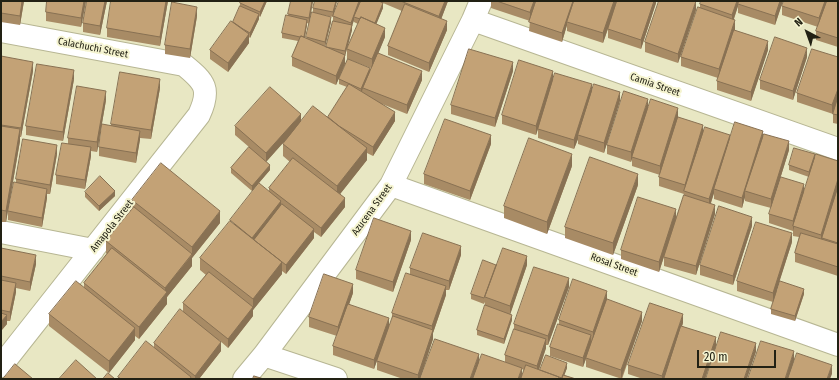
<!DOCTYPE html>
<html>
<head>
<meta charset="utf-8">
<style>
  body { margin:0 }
  #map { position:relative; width:839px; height:380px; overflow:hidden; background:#e8e7c3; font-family:"Fira Sans Condensed",sans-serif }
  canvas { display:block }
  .frame { position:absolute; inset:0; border:2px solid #222114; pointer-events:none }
  .north { position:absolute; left:787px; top:12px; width:40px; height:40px; -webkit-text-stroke:3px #f5f4d0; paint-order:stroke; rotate:319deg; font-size:11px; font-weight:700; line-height:16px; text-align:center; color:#222114 }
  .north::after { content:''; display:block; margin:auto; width:14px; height:18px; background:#222114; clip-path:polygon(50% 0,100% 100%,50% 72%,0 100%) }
  .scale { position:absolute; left:697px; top:350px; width:79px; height:18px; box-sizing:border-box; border:2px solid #222114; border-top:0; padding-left:5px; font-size:12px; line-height:14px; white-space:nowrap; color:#222114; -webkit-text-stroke:3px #f5f4d0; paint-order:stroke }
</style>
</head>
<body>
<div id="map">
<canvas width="839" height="380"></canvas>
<div class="frame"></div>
<div class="north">N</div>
<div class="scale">20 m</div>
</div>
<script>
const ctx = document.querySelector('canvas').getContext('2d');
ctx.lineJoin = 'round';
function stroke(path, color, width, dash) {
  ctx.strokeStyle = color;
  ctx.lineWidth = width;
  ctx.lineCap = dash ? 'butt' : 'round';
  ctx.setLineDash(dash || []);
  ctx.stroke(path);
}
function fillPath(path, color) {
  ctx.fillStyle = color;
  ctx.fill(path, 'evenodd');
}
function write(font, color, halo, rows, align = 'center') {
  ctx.font = font + ' "Fira Sans Condensed",sans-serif';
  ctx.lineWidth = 4;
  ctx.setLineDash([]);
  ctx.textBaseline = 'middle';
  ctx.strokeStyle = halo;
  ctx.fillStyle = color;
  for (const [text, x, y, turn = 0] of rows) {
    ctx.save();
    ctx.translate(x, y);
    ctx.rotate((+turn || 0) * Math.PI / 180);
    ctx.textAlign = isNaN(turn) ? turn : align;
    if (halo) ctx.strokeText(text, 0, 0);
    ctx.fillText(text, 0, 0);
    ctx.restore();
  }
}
const minor = new Path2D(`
  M 473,20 L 838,149
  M 1,31 L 184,65 C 205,82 211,89 199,115 L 1,366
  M 391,185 L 838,345
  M 1,232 L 93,250
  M 264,355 L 336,379
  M 244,379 L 264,355 L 391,185 L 473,20 L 481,1`);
const wall = new Path2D(`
  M 1,1 L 24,1 L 20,25 L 1,22 Z
  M 47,1 L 86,1 L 81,27 L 46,21 L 46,12 Z
  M 87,1 L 107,1 L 100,35 L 83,32 L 83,23 Z
  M 168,1 L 160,46 L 107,37 L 107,28 Z
  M 267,1 L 260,17 L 259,16 L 259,19 L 250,38 L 249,37 L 249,43 L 228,72 L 210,59 L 210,50 L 233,22 L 240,7 L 240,3 Z
  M 291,1 L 313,1 L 309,24 L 307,23 L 305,37 L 306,38 L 331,22 L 325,46 L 326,47 L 333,21 L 333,16 L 360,1 L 360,2 L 361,1 L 448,1 L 441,19 L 447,30 L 429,72 L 388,55 L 388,46 L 402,11 L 383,3 L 383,8 L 376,24 L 385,37 L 378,53 L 422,80 L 407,114 L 382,104 L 395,121 L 373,156 L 367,153 L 367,160 L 340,194 L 345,207 L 321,237 L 314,232 L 314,238 L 286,274 L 282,271 L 282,274 L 253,310 L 253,316 L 228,348 L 219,340 L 221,351 L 199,379 L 118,379 L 118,377 L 154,347 L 154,343 L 183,312 L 183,303 L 206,275 L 200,270 L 200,258 L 269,191 L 269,188 L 290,162 L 283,156 L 283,144 L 287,138 L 266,162 L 270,170 L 252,191 L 231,173 L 231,168 L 249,147 L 235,135 L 235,126 L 301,121 L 328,117 L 347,87 L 339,84 L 339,79 L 348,59 L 347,59 L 347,49 L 358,24 L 354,22 L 354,20 L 352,26 L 352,30 L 345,56 L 345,64 L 336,85 L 292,66 L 292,57 L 298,41 L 282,38 L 282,33 L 288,16 ZM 350,60 L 371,68 L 370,71 Z
  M 315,1 L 337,1 L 333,17 L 313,13 L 313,8 Z
  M 491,1 L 656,1 L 656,3 L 641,49 L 608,38 L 608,29 L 603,43 L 567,31 L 567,25 L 562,42 L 529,31 L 530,21 L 491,8 Z
  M 783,1 L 775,25 L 738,13 L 738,6 L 734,19 L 735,29 L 735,30 L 768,50 L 751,101 L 717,90 L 717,81 L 718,78 L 681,66 L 681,57 L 700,8 L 700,4 Z
  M 838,1 L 838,47 L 816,40 L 816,31 L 818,27 L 782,15 L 782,6 Z
  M 696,10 L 678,63 L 645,52 L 645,42 Z
  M 197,16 L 190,58 L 165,54 L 165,45 Z
  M 1,56 L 33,71 L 21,137 L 20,137 L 20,141 L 6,222 L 1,222 Z
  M 807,57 L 793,100 L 760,89 L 760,80 Z
  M 838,57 L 838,124 L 833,123 L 833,114 L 797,102 L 797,93 Z
  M 513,71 L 495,127 L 451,114 L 451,105 Z
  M 74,79 L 63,141 L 26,135 L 26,126 Z
  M 553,79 L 592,90 L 620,92 L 604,153 L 578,144 L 578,139 L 574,149 L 538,138 L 538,129 L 536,135 L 502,124 L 502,115 Z
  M 160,88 L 151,139 L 140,138 L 136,163 L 99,156 L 99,147 L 111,126 L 111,124 Z
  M 106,100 L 97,152 L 91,151 L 91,156 L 85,189 L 56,184 L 56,175 L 68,144 L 68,138 Z
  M 648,107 L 678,117 L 703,130 L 730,140 L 763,136 L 789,150 L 771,208 L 745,201 L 745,197 L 742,208 L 714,199 L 714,193 L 711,203 L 715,214 L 696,275 L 664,266 L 664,257 L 659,272 L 621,259 L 621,250 L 676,218 L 684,195 L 684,194 L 659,186 L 659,177 L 660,175 L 632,166 L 632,158 L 631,162 L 607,154 L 607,145 Z
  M 491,144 L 470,200 L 424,184 L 424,174 Z
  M 57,154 L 50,194 L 47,194 L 47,198 L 42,227 L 8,220 L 8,211 L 16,183 L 16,179 Z
  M 815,159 L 838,161 L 838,276 L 795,262 L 795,253 L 799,237 L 793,236 L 793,228 L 793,231 L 769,223 L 769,214 L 804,192 L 809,177 L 789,170 L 789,165 Z
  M 572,166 L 547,234 L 504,218 L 504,206 Z
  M 638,185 L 613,255 L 565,238 L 565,227 Z
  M 85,192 L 115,196 L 99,211 L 85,197 Z
  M 132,200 L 220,223 L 192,258 L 192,266 L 167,297 L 167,304 L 139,339 L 135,336 L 135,340 L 109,373 L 49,326 L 49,314 L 84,287 L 84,283 L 107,254 L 106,253 L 106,241 L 132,209 Z
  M 752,226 L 733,285 L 700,275 L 700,265 Z
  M 411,240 L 393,292 L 356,279 L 356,270 Z
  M 792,242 L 776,291 L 804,294 L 795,321 L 771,314 L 771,309 L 773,302 L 737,291 L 737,281 Z
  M 1,248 L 36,264 L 30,291 L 16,288 L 16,292 L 10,321 L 7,321 L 7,324 L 1,331 Z
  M 461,255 L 449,290 L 446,290 L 446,295 L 433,333 L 433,339 L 420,379 L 403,379 L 377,370 L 377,361 L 392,319 L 392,313 L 410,274 L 410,268 Z
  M 496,265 L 527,265 L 510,314 L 512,320 L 504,344 L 477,335 L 477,330 L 485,306 L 485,302 L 484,304 L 471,299 L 471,294 Z
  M 569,287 L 548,345 L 546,345 L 546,348 L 539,370 L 540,370 L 567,368 L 564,375 L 576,379 L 521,379 L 524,370 L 505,362 L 505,355 L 514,330 L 514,324 Z
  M 353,293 L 349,304 L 389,327 L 374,369 L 333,355 L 333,346 L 337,336 L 309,327 L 309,317 Z
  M 607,300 L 642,321 L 622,379 L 586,367 L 586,359 L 583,367 L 550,356 L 550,347 L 559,324 L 559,320 Z
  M 683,323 L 682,326 L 716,346 L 705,379 L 643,379 L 628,374 L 628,365 Z`);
const shadedWall = new Path2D(`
  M 22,1 L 24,1 L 20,25 L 20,16 Z
  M 84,1 L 86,1 L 81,27 L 81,18 Z
  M 105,1 L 107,1 L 100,35 L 100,26 Z
  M 166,1 L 168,1 L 160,46 L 160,37 Z
  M 265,1 L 267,1 L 260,17 L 260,12 Z
  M 312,1 L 313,1 L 309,24 L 309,18 Z
  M 336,1 L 337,1 L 333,17 L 333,12 Z
  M 359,1 L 360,1 L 360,3 L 354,17 L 354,20 L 352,26 L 352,30 L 345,56 L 345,51 L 351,28 L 351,23 Z
  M 445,1 L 448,1 L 439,25 L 439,16 Z
  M 534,1 L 537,1 L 530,21 L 530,12 Z
  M 573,1 L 576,1 L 567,22 L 567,25 L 562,42 L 562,33 Z
  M 614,1 L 617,1 L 603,43 L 603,33 Z
  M 654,1 L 656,1 L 656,3 L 641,49 L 641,40 Z
  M 696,1 L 696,10 L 678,63 L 678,54 Z
  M 737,1 L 740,1 L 738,4 L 738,6 L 732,24 L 732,15 Z
  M 780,1 L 783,1 L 775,25 L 775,16 Z
  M 825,1 L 828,1 L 819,27 L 819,18 Z
  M 383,3 L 383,8 L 374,30 L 374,25 Z
  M 197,7 L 197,16 L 190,58 L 190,49 Z
  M 259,14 L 259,19 L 250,38 L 250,33 Z
  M 331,17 L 331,22 L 325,47 L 325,42 Z
  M 307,20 L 307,25 L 304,42 L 304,37 Z
  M 735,20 L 735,29 L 719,79 L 719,69 Z
  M 447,21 L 447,30 L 429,72 L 429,63 Z
  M 385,28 L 385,37 L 372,69 L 372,59 Z
  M 249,34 L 249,43 L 228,72 L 228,63 Z
  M 768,41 L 768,50 L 751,101 L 751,92 Z
  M 807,48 L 807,57 L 793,100 L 793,91 Z
  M 345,55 L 345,64 L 336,85 L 336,76 Z
  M 33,62 L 33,71 L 21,137 L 21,128 Z
  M 513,62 L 513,71 L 495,127 L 495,118 Z
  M 370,68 L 370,73 L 363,88 L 361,94 L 361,89 Z
  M 74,70 L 74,79 L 63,141 L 63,132 Z
  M 422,71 L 422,80 L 407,114 L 407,105 Z
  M 553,71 L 553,80 L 536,135 L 536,126 Z
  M 160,79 L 160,88 L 151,139 L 151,130 Z
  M 592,84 L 592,93 L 578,135 L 578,139 L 574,149 L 574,140 Z
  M 838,89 L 838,98 L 832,114 L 832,105 Z
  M 106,91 L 106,100 L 97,152 L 97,142 Z
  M 620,92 L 620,101 L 604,153 L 604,143 Z
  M 648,99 L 648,108 L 631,162 L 631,152 Z
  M 678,108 L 678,117 L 660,175 L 660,166 Z
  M 395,112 L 395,121 L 373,156 L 373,147 Z
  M 301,114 L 301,123 L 266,162 L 266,153 Z
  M 703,125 L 703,134 L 685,191 L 685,185 Z
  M 20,129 L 20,141 L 6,222 L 6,211 Z
  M 140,131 L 140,140 L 136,163 L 136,153 Z
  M 763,131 L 763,140 L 745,191 L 745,197 L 742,208 L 742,198 Z
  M 491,135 L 491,144 L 470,200 L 470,191 Z
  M 730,135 L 730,144 L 714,189 L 714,193 L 709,208 L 709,199 Z
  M 789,141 L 789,150 L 771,208 L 771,199 Z
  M 57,145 L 57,154 L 50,194 L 50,185 Z
  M 91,147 L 91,156 L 85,189 L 85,180 Z
  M 367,148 L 367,160 L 337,198 L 337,186 Z
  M 572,154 L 572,166 L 547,234 L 547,222 Z
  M 815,154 L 815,159 L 809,177 L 809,172 Z
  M 270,165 L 270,170 L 252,191 L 252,186 Z
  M 638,174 L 638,185 L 613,255 L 613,243 Z
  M 838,179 L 838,189 L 821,244 L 821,235 Z
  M 804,184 L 804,194 L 793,231 L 793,221 Z
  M 47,189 L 47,198 L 42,227 L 42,218 Z
  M 115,191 L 115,196 L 99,211 L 99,206 Z
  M 345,198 L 345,207 L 321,237 L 321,228 Z
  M 281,201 L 281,210 L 254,245 L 252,238 Z
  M 715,205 L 715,214 L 696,275 L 696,266 Z
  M 676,209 L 676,218 L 659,272 L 659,262 Z
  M 220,211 L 220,223 L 192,258 L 192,266 L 167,297 L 167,304 L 139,339 L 139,327 L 165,295 L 165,288 L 192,255 L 192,247 Z
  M 752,217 L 752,226 L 733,285 L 733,276 Z
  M 314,229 L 314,238 L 286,274 L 286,265 Z
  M 411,231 L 411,240 L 393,292 L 393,282 Z
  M 792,233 L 792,242 L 773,302 L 773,293 Z
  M 461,246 L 461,255 L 449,290 L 449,281 Z
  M 36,255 L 36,264 L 30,291 L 30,282 Z
  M 527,256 L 527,265 L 510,315 L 510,306 Z
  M 282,262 L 282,274 L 253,310 L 253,316 L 228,348 L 228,339 L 253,307 L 253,299 Z
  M 569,278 L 569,287 L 548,345 L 548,336 Z
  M 16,283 L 16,292 L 10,321 L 10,312 Z
  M 353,284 L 353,293 L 338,337 L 338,327 Z
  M 446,286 L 446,295 L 433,333 L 433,339 L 420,379 L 418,379 L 418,375 L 432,333 L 432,326 Z
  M 804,289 L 804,294 L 795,321 L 795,316 Z
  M 607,291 L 607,300 L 593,341 L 593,332 Z
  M 642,312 L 642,321 L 621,379 L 621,370 Z
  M 683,314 L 683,323 L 664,379 L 662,379 L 662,376 Z
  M 7,315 L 7,324 L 1,331 L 1,322 Z
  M 512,315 L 512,320 L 504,344 L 504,339 Z
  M 389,318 L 389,327 L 374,369 L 374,360 Z
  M 135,328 L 135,340 L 109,373 L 109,361 Z
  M 591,335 L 591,344 L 583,367 L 583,358 Z
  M 716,337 L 716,346 L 705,379 L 702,379 Z
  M 546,339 L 546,348 L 537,375 L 537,366 Z
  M 221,342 L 221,351 L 199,379 L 195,379 L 195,376 Z
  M 756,343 L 756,352 L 747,379 L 744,379 Z
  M 794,351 L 794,361 L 788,379 L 785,379 Z
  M 479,354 L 479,363 L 473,379 L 470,379 Z
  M 567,363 L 567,368 L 563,379 L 562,379 Z
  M 832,365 L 832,374 L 830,379 L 827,379 Z
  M 522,368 L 522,377 L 521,379 L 518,379 Z`);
const building = new Path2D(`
  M 1,1 L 22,1 L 20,16 L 1,13 Z
  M 47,1 L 84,1 L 81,18 L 46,12 Z
  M 87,1 L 105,1 L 100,26 L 83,23 Z
  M 111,1 L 166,1 L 160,37 L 107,28 Z
  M 241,1 L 265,1 L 260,12 L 240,3 Z
  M 291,1 L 312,1 L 309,18 L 288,14 Z
  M 315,1 L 336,1 L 333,12 L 313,8 Z
  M 339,1 L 359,1 L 351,23 L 333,16 Z
  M 361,1 L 379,1 L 383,3 L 375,23 L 361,17 L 360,19 L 354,17 Z
  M 401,1 L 445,1 L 439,16 Z
  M 497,1 L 534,1 L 530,12 Z
  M 536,1 L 573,1 L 562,33 L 529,22 Z
  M 574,1 L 614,1 L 603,33 L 567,22 Z
  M 617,1 L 654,1 L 641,40 L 608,29 Z
  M 659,1 L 696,1 L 678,54 L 645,42 Z
  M 701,1 L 737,1 L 732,15 L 700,4 Z
  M 739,1 L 780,1 L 775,16 L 738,4 Z
  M 784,1 L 825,1 L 819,18 L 782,6 Z
  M 827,1 L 838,1 L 838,38 L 816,31 Z
  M 172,2 L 197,7 L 190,49 L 165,45 Z
  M 405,4 L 447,21 L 429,63 L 388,46 Z
  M 240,6 L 259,14 L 250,33 L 243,29 L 233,22 Z
  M 698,7 L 735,20 L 719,69 L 681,57 Z
  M 312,12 L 331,17 L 325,42 L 306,37 Z
  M 286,15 L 307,20 L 304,37 L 301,36 L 300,37 L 282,33 Z
  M 361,17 L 385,28 L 372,59 L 347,49 Z
  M 231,21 L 249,34 L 228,63 L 210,50 Z
  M 333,21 L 352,25 L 345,51 L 326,47 Z
  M 734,30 L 768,41 L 751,92 L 717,81 Z
  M 301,36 L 345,55 L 336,76 L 292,57 Z
  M 775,37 L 807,48 L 793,91 L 760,80 Z
  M 469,49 L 513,62 L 495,118 L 451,105 Z
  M 812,49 L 838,57 L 838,89 L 832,105 L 797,93 Z
  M 378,53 L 422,71 L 407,105 L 363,88 Z
  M 1,56 L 33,62 L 21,128 L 1,125 Z
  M 348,59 L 370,68 L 361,89 L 339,79 Z
  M 519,60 L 553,71 L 536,126 L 502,115 Z
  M 37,64 L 74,70 L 63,132 L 26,126 Z
  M 120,72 L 160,79 L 151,130 L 111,124 Z
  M 555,73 L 592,84 L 574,140 L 538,129 Z
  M 349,84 L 395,112 L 373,147 L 339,126 L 328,117 Z
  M 594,84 L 620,92 L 604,143 L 578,135 Z
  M 77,86 L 106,91 L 97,142 L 68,138 Z
  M 270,87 L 301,114 L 266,153 L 235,126 Z
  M 624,91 L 648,99 L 631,152 L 607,145 Z
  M 838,97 L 838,115 L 833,114 Z
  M 651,99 L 678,108 L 660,166 L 632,157 Z
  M 313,106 L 367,148 L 337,186 L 283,144 Z
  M 678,117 L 703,125 L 685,185 L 659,177 Z
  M 445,119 L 491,135 L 470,191 L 424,174 Z
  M 735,122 L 763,131 L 742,198 L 714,189 Z
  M 102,124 L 140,131 L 136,153 L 99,147 Z
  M 1,126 L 20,129 L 6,211 L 1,210 Z
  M 705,127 L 730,135 L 709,199 L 684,191 Z
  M 764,134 L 789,141 L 771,199 L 745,191 Z
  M 529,138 L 572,154 L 547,222 L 504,206 Z
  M 23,139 L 57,145 L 50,185 L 16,179 Z
  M 62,143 L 91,147 L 85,180 L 56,175 Z
  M 249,147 L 270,165 L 252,186 L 231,168 Z
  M 794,148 L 815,154 L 809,172 L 789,165 Z
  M 816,154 L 838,161 L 838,179 L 821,235 L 793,226 Z
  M 590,157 L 638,174 L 613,243 L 565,227 Z
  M 293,158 L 345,198 L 321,228 L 269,188 Z
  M 161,163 L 220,211 L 192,247 L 132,200 Z
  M 100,176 L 115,191 L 99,206 L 85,192 Z
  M 781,177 L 804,184 L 793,221 L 769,214 Z
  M 14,182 L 47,189 L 42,218 L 8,211 Z
  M 259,183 L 281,201 L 252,238 L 230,220 Z
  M 838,187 L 838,243 L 822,238 Z
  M 684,195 L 715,205 L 696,266 L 664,257 Z
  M 638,197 L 676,209 L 659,262 L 621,250 Z
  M 282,204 L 314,229 L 286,265 L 254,240 Z
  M 719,206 L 752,217 L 733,276 L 700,265 Z
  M 134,207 L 192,254 L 165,288 L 106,241 Z
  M 374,218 L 411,231 L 393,282 L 356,270 Z
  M 230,221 L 282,262 L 253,299 L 200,258 Z
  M 756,222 L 792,233 L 773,293 L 737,281 Z
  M 423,233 L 461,246 L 449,281 L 410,268 Z
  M 801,233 L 838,244 L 838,267 L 795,253 Z
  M 1,248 L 36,255 L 30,282 L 1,276 Z
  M 112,248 L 167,292 L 139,327 L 84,283 Z
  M 503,248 L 527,256 L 510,306 L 485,297 Z
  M 483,260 L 496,265 L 484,298 L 471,294 Z
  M 534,267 L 569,278 L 548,336 L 514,324 Z
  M 209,272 L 253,307 L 228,339 L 183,303 Z
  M 406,273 L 446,286 L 432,326 L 392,313 Z
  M 324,274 L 353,284 L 338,327 L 309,317 Z
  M 573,279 L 607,291 L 593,332 L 559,320 Z
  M 1,280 L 16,283 L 10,312 L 1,310 Z
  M 76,281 L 135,328 L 109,361 L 49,314 Z
  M 780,281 L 804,289 L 795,316 L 771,309 Z
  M 607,299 L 642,312 L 621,370 L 586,358 Z
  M 650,303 L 683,314 L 662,376 L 628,365 Z
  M 348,304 L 389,318 L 374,360 L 333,346 Z
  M 485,305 L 512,315 L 504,339 L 477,330 Z
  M 180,309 L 221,342 L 195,376 L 154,343 Z
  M 1,313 L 7,315 L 1,322 Z
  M 393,316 L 433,330 L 418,375 L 377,361 Z
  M 558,324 L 591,335 L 583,358 L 550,347 Z
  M 681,326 L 716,337 L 702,379 L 664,379 Z
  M 514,329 L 546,339 L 537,366 L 505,355 Z
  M 721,332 L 756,343 L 744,379 L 706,379 Z
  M 435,339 L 479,354 L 470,379 L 420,379 Z
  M 146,341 L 191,377 L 190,379 L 121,379 L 118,377 Z
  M 761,341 L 794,351 L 785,379 L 748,379 Z
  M 797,353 L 832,365 L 827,379 L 788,379 Z
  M 482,354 L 522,368 L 518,379 L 473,379 Z
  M 546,355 L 567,363 L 562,378 L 559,377 L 540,370 Z
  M 76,360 L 97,379 L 59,379 Z
  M 15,364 L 33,379 L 3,379 Z
  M 526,365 L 559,377 L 558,379 L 521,379 Z
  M 108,373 L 115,379 L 103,379 Z
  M 563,375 L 576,379 L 562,379 Z
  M 254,376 L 264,379 L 253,379 Z`);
const streetNames = [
  ["Calachuchi Street",93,48,11],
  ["Camia Street",655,85,19],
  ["Azucena Street",372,210,-54],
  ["Amapola Street",112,226,-52],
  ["Rosal Street",614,265,20]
];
stroke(minor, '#b7b693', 24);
stroke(minor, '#fff', 22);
fillPath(wall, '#a88b65');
fillPath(shadedWall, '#887153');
fillPath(building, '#c3a276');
stroke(building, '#887153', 1);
write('10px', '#222114', '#f5f4d0', streetNames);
</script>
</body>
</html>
